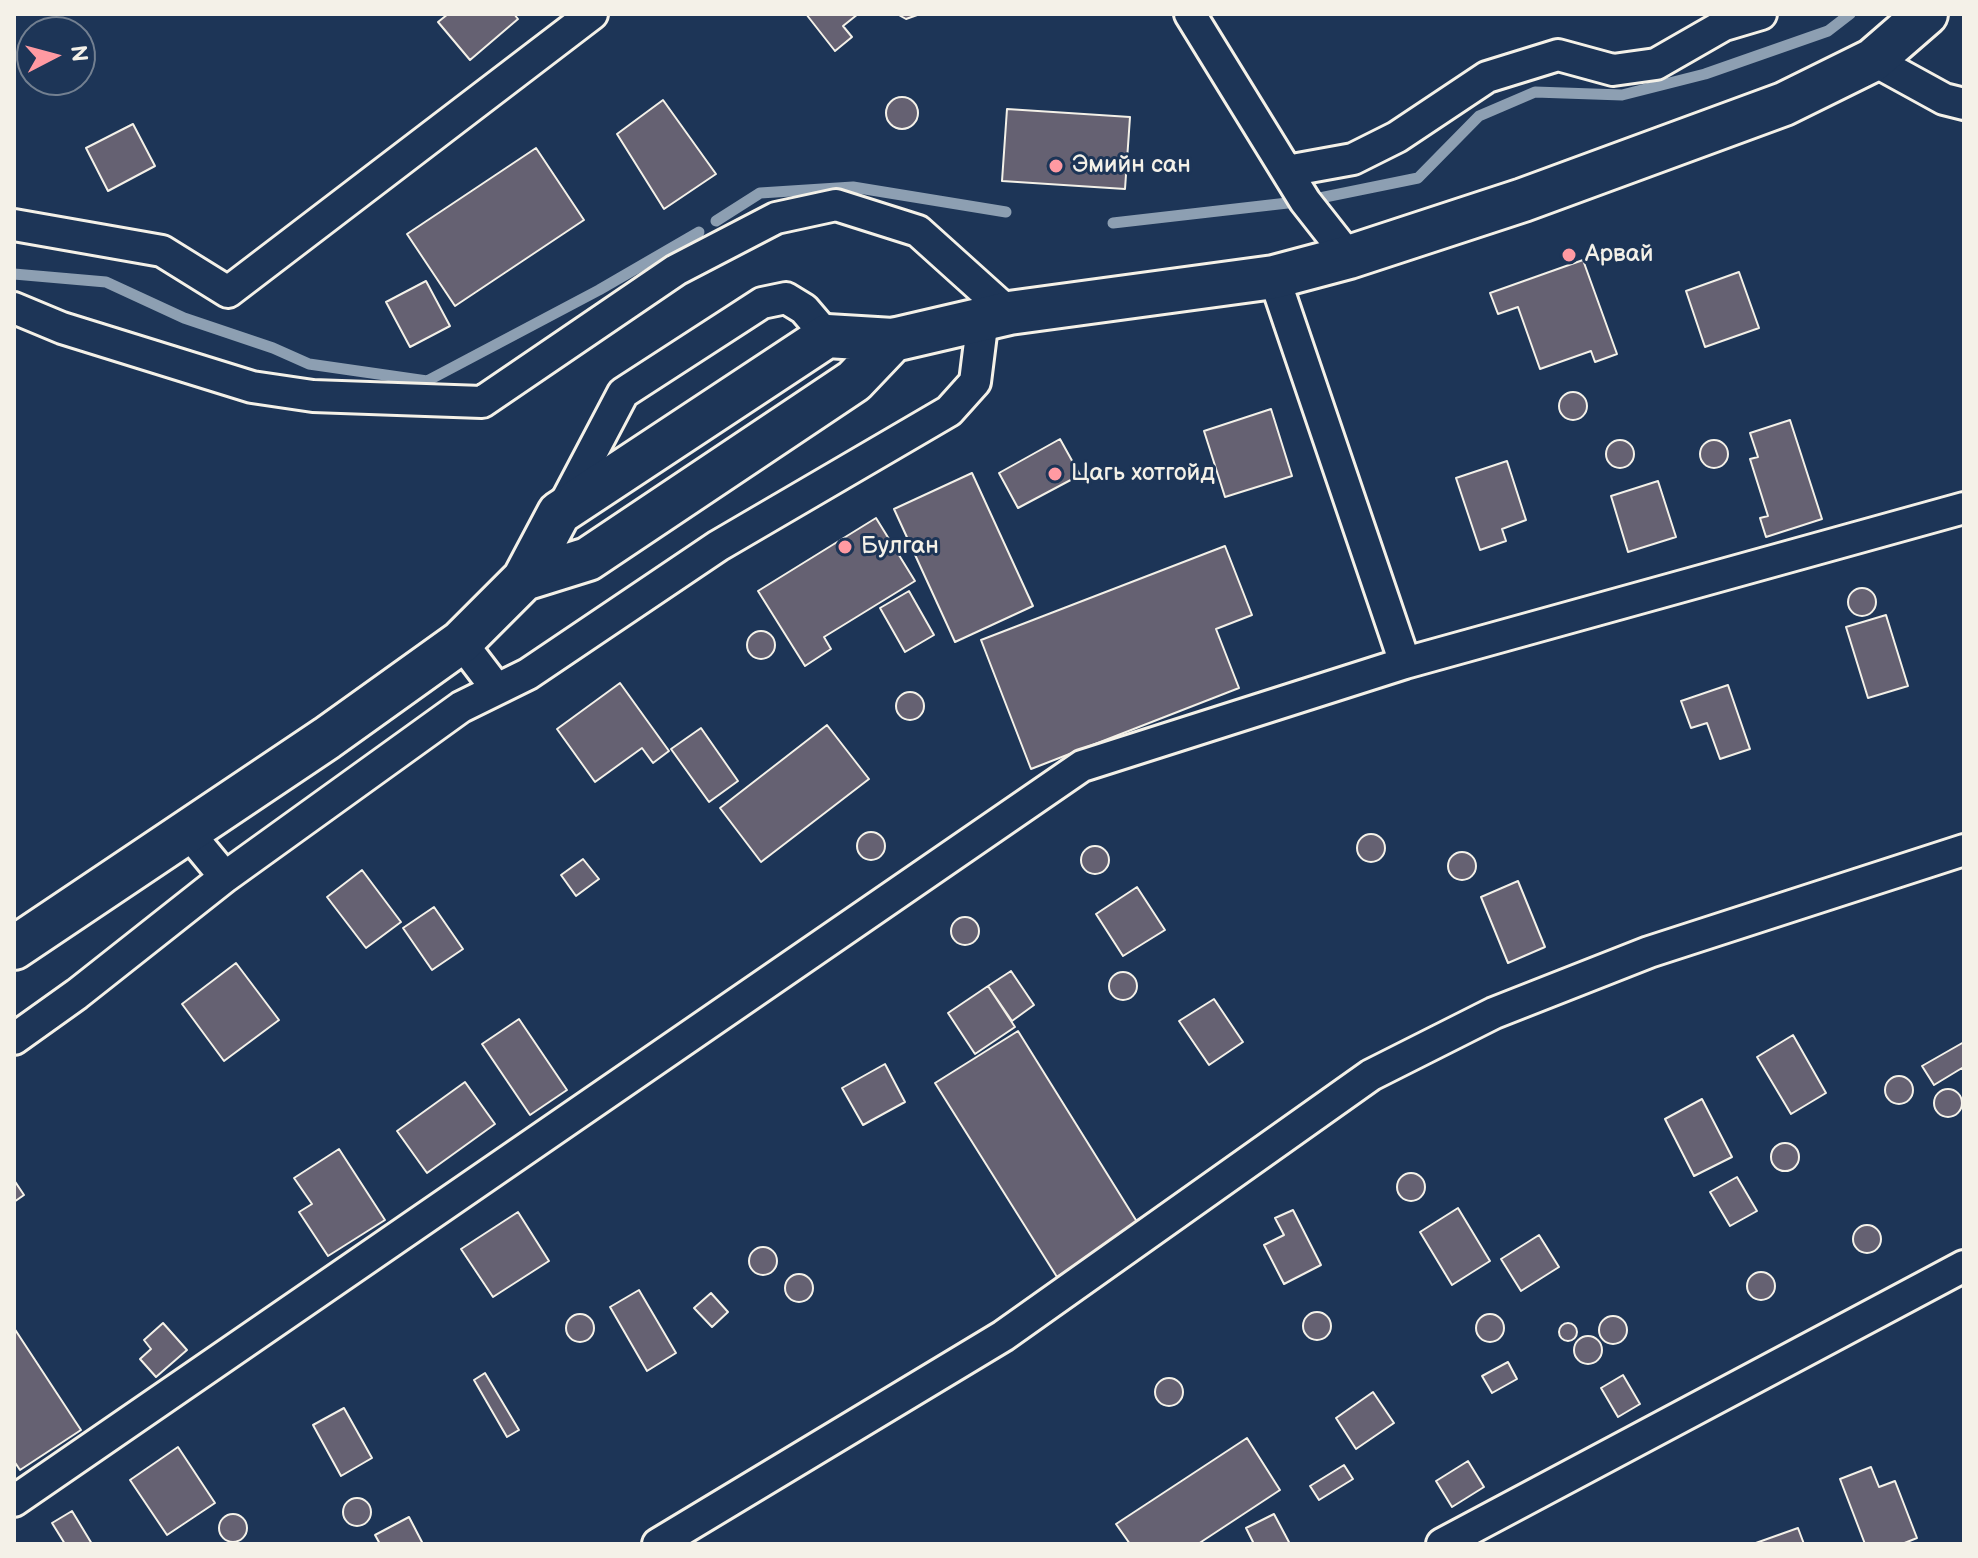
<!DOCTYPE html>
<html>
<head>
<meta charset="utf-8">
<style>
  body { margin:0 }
  #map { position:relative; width:1978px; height:1558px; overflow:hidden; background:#1d3557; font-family:"Balsamiq Sans",sans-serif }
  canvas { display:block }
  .frame { position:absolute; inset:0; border:16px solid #f4f1e8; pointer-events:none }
  .north { position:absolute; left:16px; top:16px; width:80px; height:80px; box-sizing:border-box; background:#1d3557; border:2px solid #738091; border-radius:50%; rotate:84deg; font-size:22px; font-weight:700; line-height:32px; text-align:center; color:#f4f1e8 }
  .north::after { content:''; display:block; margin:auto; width:28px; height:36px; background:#ff9aa2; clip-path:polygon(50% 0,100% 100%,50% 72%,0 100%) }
</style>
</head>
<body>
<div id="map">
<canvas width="1978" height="1558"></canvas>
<div class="frame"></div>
<div class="north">N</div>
</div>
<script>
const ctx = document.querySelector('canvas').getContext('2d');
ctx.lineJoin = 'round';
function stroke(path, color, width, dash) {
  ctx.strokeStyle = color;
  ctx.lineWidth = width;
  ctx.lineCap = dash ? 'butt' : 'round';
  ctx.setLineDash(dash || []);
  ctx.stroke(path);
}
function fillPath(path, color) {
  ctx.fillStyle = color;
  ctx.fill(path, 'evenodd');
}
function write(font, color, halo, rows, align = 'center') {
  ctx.font = font + ' "Balsamiq Sans",sans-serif';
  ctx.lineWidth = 6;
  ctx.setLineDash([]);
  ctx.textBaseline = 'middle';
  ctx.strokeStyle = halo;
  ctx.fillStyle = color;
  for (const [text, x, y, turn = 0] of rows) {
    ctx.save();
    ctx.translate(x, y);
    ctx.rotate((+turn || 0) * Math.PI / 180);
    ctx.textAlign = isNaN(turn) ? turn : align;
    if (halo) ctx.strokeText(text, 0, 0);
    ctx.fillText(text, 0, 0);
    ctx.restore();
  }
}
const stream = new Path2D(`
  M 716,221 L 760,193 L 853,187 L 1006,212
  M 1113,223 L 1305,201 L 1418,178 L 1479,116 L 1535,92 L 1622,95 L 1705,74 L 1828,31 L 1850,14
  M 14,274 L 106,282 L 184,318 L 273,348 L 309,364 L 427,381 L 599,290 L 699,232`);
const building = new Path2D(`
  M 448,14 L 514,14 L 518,19 L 470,60 L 438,22 Z
  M 806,14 L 858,14 L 843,26 L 852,37 L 835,51 Z
  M 920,14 L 906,19 L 897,14 Z
  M886 113a16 16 0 1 1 32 0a16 16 0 1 1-32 0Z
  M 663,100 L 716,174 L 664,209 L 617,134 Z
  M 1007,109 L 1130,117 L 1125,189 L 1002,181 Z
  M 133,124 L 155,166 L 108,191 L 86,148 Z
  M 536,148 L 584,220 L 455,306 L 407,234 Z
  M 1583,260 L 1617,354 L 1595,362 L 1591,351 L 1540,369 L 1518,307 L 1498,314 L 1490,293 Z
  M 1739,272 L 1759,328 L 1705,347 L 1686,291 Z
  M 426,281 L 450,326 L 410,347 L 386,302 Z
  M1559 406a14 14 0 1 1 28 0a14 14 0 1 1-28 0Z
  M 1271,409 L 1292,476 L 1225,497 L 1204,431 Z
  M 1790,420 L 1822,519 L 1766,537 L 1760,518 L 1768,516 L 1750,459 L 1758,457 L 1750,433 Z
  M 1060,439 L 1080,475 L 1018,508 L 999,473 Z
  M1700 454a14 14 0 1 1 28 0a14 14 0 1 1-28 0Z
  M1606 454a14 14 0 1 1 28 0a14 14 0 1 1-28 0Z
  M 1507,461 L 1526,520 L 1502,529 L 1506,541 L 1480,550 L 1456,478 Z
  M 972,473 L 1033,606 L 955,642 L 894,509 Z
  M 1658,481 L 1676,537 L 1628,552 L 1611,496 Z
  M 876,518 L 915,581 L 824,637 L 831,649 L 805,666 L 758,591 Z
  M 1225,546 L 1252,615 L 1216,629 L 1239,688 L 1031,769 L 981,640 Z
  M1848 602a14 14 0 1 1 28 0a14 14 0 1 1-28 0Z
  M 909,591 L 934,635 L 905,652 L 880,608 Z
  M 1886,615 L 1908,686 L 1868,698 L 1846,627 Z
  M747 645a14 14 0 1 1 28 0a14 14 0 1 1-28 0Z
  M 620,683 L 669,751 L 653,763 L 642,748 L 595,782 L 557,729 Z
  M 1728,685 L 1750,749 L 1720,759 L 1707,723 L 1691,728 L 1681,701 Z
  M896 706a14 14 0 1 1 28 0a14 14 0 1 1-28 0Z
  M 827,725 L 869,779 L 761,862 L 720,808 Z
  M 701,728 L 738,781 L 709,802 L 671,749 Z
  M857 846a14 14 0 1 1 28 0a14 14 0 1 1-28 0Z
  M1357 848a14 14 0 1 1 28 0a14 14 0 1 1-28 0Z
  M1081 860a14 14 0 1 1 28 0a14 14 0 1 1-28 0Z
  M1448 866a14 14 0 1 1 28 0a14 14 0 1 1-28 0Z
  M 583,859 L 599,879 L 576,896 L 561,875 Z
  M 362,870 L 401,922 L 366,948 L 327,897 Z
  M 1518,881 L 1545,947 L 1508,963 L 1481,897 Z
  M 1137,887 L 1165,930 L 1123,956 L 1096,914 Z
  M 434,907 L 463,949 L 432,970 L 403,928 Z
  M951 931a14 14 0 1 1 28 0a14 14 0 1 1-28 0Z
  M 236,963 L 279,1020 L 224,1061 L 182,1004 Z
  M 1011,971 L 1034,1005 L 1012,1021 L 988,986 Z
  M1109 986a14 14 0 1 1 28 0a14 14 0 1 1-28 0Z
  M 988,986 L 1015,1027 L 975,1054 L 948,1013 Z
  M 1214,999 L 1243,1042 L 1209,1065 L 1179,1021 Z
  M 519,1019 L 567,1090 L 530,1115 L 482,1044 Z
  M 1018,1031 L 1139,1225 L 1057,1277 L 935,1083 Z
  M 1793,1035 L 1826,1093 L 1791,1114 L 1757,1057 Z
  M 1964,1042 L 1964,1071 L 1962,1068 L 1934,1085 L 1922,1066 Z
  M 885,1064 L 905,1102 L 863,1125 L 842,1088 Z
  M1885 1090a14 14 0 1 1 28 0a14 14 0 1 1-28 0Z
  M 465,1082 L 495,1124 L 427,1173 L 397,1131 Z
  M1934 1103a14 14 0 1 1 28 0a14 14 0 1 1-28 0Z
  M 1702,1099 L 1732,1157 L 1694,1176 L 1665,1119 Z
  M1771 1157a14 14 0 1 1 28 0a14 14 0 1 1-28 0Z
  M 339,1149 L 385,1220 L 328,1256 L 299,1212 L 312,1204 L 294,1178 Z
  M1397 1187a14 14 0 1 1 28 0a14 14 0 1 1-28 0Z
  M 1737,1177 L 1757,1211 L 1730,1226 L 1710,1192 Z
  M 14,1180 L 24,1195 L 14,1202 Z
  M 1458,1208 L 1490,1261 L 1452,1285 L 1420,1232 Z
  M 1293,1210 L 1321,1265 L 1284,1284 L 1264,1245 L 1284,1235 L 1275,1218 Z
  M 518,1212 L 549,1261 L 493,1297 L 461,1249 Z
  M1853 1239a14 14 0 1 1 28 0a14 14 0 1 1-28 0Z
  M 1539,1235 L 1559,1267 L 1521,1291 L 1501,1259 Z
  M749 1261a14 14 0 1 1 28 0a14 14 0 1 1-28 0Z
  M1747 1286a14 14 0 1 1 28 0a14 14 0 1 1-28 0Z
  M785 1288a14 14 0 1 1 28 0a14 14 0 1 1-28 0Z
  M 639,1290 L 676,1353 L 647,1371 L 610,1307 Z
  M 711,1293 L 728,1312 L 712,1327 L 694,1308 Z
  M1303 1326a14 14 0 1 1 28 0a14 14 0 1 1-28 0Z
  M1476 1328a14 14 0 1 1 28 0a14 14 0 1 1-28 0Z
  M566 1328a14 14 0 1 1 28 0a14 14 0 1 1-28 0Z
  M1599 1330a14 14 0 1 1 28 0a14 14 0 1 1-28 0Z
  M1559 1332a9 9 0 1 1 18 0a9 9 0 1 1-18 0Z
  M 163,1323 L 187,1350 L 156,1377 L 140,1359 L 151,1349 L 144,1340 Z
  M 14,1328 L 81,1430 L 20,1470 L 14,1461 Z
  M1574 1350a14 14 0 1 1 28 0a14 14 0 1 1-28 0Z
  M 1508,1362 L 1517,1379 L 1492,1393 L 1482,1376 Z
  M 485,1373 L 519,1430 L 507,1437 L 474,1380 Z
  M 1623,1375 L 1640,1404 L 1618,1417 L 1601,1388 Z
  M1155 1392a14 14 0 1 1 28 0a14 14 0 1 1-28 0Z
  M 1373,1392 L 1394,1423 L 1356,1449 L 1336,1418 Z
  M 344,1408 L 372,1458 L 341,1476 L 313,1425 Z
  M 1247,1438 L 1280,1490 L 1198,1544 L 1130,1544 L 1116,1524 Z
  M 178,1447 L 215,1503 L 167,1535 L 130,1480 Z
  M 1468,1461 L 1484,1487 L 1452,1507 L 1436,1481 Z
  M 1344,1465 L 1353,1479 L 1319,1500 L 1310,1486 Z
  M 1871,1467 L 1879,1487 L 1895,1481 L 1917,1538 L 1902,1544 L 1865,1544 L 1840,1479 Z
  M343 1512a14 14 0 1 1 28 0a14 14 0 1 1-28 0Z
  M 72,1511 L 92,1544 L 65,1544 L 52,1523 Z
  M219 1528a14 14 0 1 1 28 0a14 14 0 1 1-28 0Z
  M 1274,1514 L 1290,1544 L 1254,1544 L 1246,1528 Z
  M 409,1517 L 423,1544 L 380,1544 L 375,1535 Z
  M 1798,1528 L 1804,1544 L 1753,1544 Z`);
const street = new Path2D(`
  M 1190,14 L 1305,201 L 1349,257
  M 1873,60 L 1944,99 L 1964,104
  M 1287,171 L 1353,159 L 1397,137 L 1487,77 L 1558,55 L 1613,70 L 1656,64 L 1724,25 L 1761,14
  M 14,225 L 162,251 L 228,292 L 592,14
  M 1274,277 L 1405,663
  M 14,308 L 62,328 L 252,387 L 313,396 L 482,402 L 676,270 L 776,218 L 836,205 L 918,231 L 1009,313
  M 562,509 L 623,393 L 762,303 L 786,298 L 804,309 L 827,336
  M 461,642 L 496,688
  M 225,877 L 461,707 L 528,674 L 718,546 L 949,411 L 975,382 L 983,318
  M 14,1039 L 77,994 L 225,877 L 187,831
  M 14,1501 L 1082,766 L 1405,663 L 1964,508
  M 658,1544 L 1003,1336 L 1371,1075 L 1494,1013 L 1649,952 L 1964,850
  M 1442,1544 L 1964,1266`);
const secondary = new Path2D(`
  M 524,579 L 588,559 L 854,381 L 893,340
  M 14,948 L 327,738 L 461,642 L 524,579 L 559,513 L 827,336 L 893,340 L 1009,313 L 1274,277 L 1349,257 L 1523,200 L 1784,104 L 1873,60 L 1926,14`);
const markers = [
  [1056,166,8,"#ff9aa2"],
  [1569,255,8,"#ff9aa2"],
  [1055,474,8,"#ff9aa2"],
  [845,547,8,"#ff9aa2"]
];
const poiNames = [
  ["Эмийн сан",1072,166],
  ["Арвай",1585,255],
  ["Цагь хотгойд",1071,474],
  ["Булган",861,547]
];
stroke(stream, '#8d9fb2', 11);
fillPath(building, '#656172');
stroke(building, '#f4f1e8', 2);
stroke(street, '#f4f1e8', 36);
stroke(secondary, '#f4f1e8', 48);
stroke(street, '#1d3557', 30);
stroke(secondary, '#1d3557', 42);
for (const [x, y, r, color] of markers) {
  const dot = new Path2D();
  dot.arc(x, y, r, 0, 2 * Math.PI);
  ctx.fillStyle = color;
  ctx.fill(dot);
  stroke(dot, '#1d3557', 3);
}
write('24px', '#f4f1e8', '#1d3557', poiNames, 'left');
</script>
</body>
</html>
